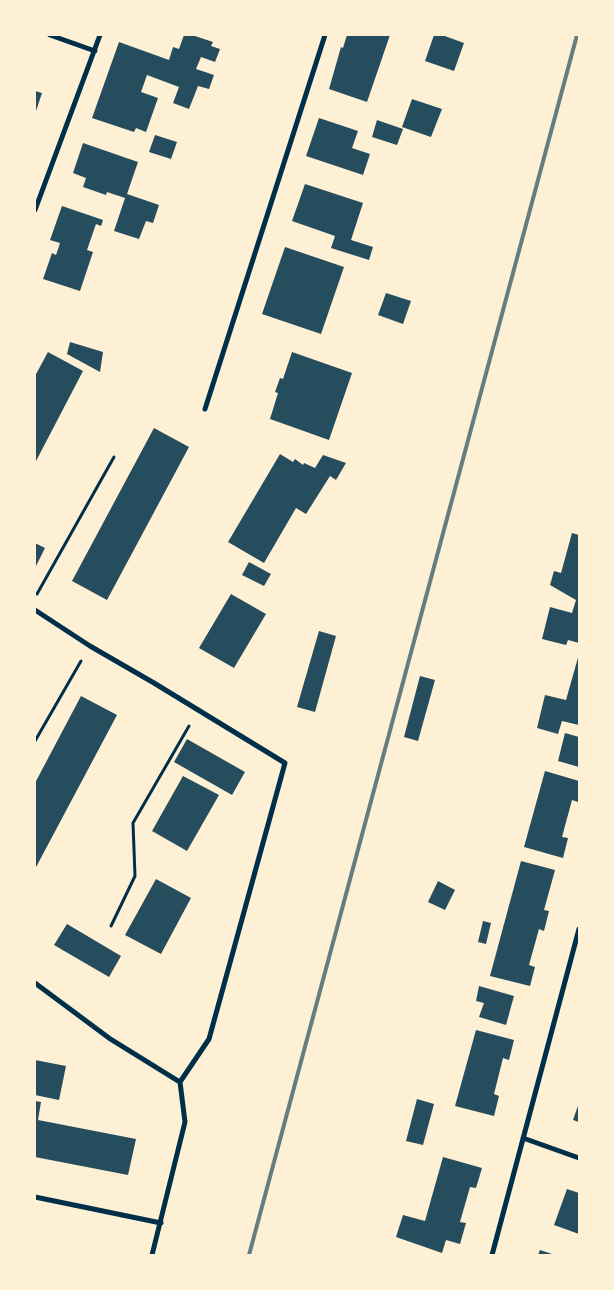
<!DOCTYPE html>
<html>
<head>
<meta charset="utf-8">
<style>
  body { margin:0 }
  #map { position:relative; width:614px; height:1290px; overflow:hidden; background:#fdf0d5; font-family:"PT Sans Narrow",sans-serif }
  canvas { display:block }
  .frame { position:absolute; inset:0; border:36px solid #fdf0d5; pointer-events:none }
</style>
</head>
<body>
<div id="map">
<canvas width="614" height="1290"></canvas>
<div class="frame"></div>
</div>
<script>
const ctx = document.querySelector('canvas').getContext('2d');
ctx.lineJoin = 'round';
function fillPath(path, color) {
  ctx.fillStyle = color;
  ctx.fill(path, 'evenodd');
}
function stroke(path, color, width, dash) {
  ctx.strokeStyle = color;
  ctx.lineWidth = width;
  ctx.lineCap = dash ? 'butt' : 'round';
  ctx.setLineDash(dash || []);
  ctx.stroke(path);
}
const building = new Path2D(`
  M 184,35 L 192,35 L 213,42 L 211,46 L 220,49 L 215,62 L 201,57 L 196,69 L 214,75 L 209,89 L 198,86 L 189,109 L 173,103 L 179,87 L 147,75 L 141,92 L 158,98 L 146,132 L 136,128 L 134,132 L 92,118 L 119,42 L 169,60 L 173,47 L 179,49 Z
  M 347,35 L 390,35 L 367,102 L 329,89 L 341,47 L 343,48 Z
  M 434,35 L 442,35 L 464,43 L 454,71 L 425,61 Z
  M 35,91 L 42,93 L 35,114 Z
  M 412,99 L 442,109 L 431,137 L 402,127 Z
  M 319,118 L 358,131 L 352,148 L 370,154 L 363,175 L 306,156 Z
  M 377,120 L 403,129 L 397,145 L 372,137 Z
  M 155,135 L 177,142 L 171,159 L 149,152 Z
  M 83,143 L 138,162 L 127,194 L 159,205 L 153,223 L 146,221 L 139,239 L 114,231 L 125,198 L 107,192 L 106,195 L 83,187 L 86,178 L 73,173 Z
  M 305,184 L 363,203 L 351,240 L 373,247 L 369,260 L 331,248 L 335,236 L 292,221 Z
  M 62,206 L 103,220 L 101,226 L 96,224 L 87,250 L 93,252 L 80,291 L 43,279 L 52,253 L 56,255 L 60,243 L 50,240 Z
  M 285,247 L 344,267 L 321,334 L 262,314 Z
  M 386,293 L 411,301 L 403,324 L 378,315 Z
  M 70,342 L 103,352 L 100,372 L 67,354 Z
  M 48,352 L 83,371 L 35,463 L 35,376 Z
  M 292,352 L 352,373 L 329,440 L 270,419 L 278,393 L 275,392 L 280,378 L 283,379 Z
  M 154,428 L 189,447 L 107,600 L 72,581 Z
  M 280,454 L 293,462 L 295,459 L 303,465 L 304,463 L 315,468 L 323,455 L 346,463 L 336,480 L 330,476 L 306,514 L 296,508 L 264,563 L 228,542 Z
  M 572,533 L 579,535 L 579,596 L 578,601 L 579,602 L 579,643 L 568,640 L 566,645 L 542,639 L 550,607 L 572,613 L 576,600 L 550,585 L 554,571 L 561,573 Z
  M 35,543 L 45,548 L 35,568 Z
  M 249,562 L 271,574 L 264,586 L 242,575 Z
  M 231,594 L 266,614 L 234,668 L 199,648 Z
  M 319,631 L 336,636 L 315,712 L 297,707 Z
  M 579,654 L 579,725 L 562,721 L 558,734 L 537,728 L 545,695 L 566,700 Z
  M 420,676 L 435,680 L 418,741 L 404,737 Z
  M 81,696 L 117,715 L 35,869 L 35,783 Z
  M 565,733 L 579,737 L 579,767 L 558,761 Z
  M 187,739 L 245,772 L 232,795 L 174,762 Z
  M 545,771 L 579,781 L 578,802 L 572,800 L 562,837 L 568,838 L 563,858 L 524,847 Z
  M 183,776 L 219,795 L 187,851 L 152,831 Z
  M 521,861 L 555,870 L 544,910 L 549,911 L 544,931 L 539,929 L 529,965 L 535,967 L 530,986 L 490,976 Z
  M 156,879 L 191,898 L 161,954 L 125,935 Z
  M 438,881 L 455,890 L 445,910 L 428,902 Z
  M 483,921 L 491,923 L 486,944 L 478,942 Z
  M 67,924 L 121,956 L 109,977 L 54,945 Z
  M 479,986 L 514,996 L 506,1025 L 479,1017 L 484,1003 L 476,1001 Z
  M 476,1030 L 514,1040 L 509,1060 L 503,1058 L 494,1094 L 499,1096 L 494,1116 L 455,1106 Z
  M 35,1060 L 66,1066 L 59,1100 L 35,1095 Z
  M 417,1099 L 434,1104 L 423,1145 L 406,1141 Z
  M 35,1101 L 41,1102 L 38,1120 L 136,1139 L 128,1175 L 35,1157 Z
  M 579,1103 L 579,1122 L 573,1120 Z
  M 443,1157 L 482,1168 L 476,1188 L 470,1187 L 460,1222 L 466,1223 L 460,1244 L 446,1240 L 442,1253 L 396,1237 L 403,1215 L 425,1221 Z
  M 567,1189 L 579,1193 L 579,1234 L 554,1225 Z
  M 540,1250 L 555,1255 L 538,1255 Z`);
const path = new Path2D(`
  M 37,594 L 114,457
  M 35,741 L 81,661
  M 111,926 L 135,876 L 133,823 L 189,726`);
const minor = new Path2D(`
  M 50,35 L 95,51
  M 35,210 L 100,35
  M 205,409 L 325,35
  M 35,610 L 90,646 L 154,683 L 285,763 L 209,1039 L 180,1082
  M 35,983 L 109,1038 L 180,1082 L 185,1122 L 152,1255
  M 523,1138 L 579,1158
  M 35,1197 L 161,1223
  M 492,1255 L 579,929`);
const rail = new Path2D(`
  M 249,1255 L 577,35`);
fillPath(building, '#264d5e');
stroke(path, '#003049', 3);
stroke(minor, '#003049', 5);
stroke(rail, '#657d81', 4);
</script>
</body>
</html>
